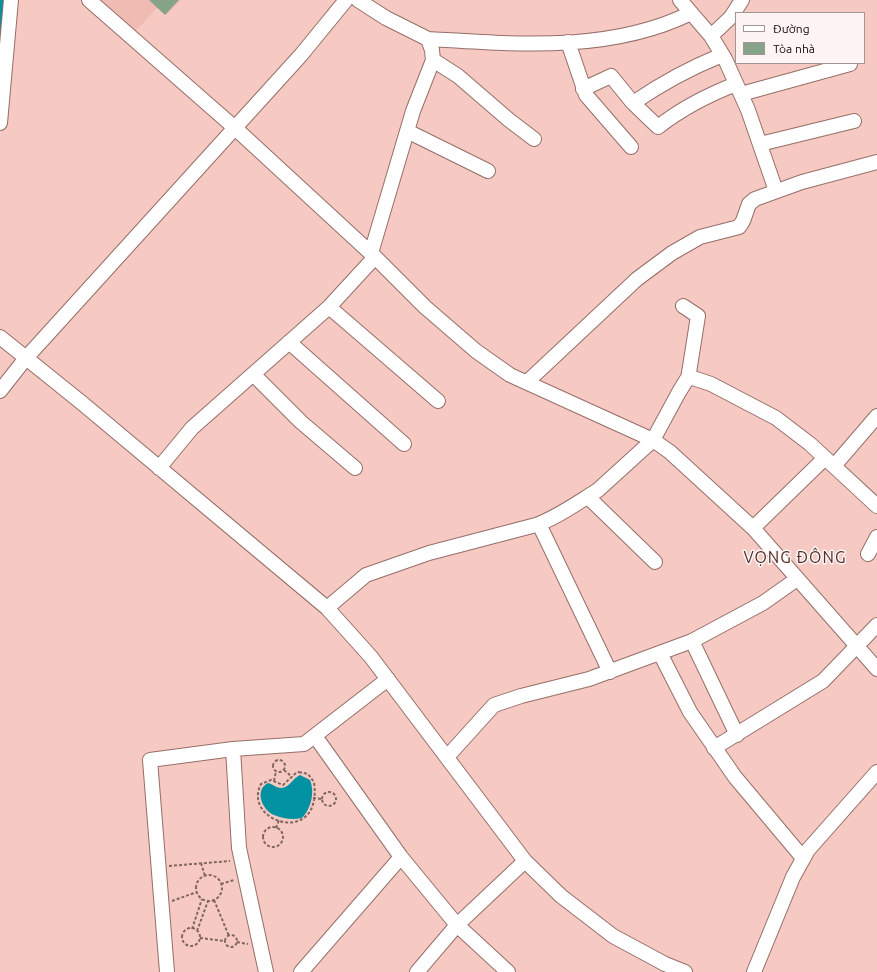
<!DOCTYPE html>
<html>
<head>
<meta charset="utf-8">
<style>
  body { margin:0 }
  #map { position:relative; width:877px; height:972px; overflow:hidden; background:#f6cac3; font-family:Ubuntu,sans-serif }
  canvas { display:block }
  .legend { position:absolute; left:735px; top:12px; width:130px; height:52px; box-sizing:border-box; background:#fdf4f3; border:1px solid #a19695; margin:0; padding:5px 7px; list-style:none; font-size:12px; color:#170907 }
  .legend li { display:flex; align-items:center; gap:8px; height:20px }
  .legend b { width:20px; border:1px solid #a19695 }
</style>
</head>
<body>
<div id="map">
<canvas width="877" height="972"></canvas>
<ul class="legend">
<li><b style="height:5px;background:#fff"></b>Đường</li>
<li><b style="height:11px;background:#84a388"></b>Tòa nhà</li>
</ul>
</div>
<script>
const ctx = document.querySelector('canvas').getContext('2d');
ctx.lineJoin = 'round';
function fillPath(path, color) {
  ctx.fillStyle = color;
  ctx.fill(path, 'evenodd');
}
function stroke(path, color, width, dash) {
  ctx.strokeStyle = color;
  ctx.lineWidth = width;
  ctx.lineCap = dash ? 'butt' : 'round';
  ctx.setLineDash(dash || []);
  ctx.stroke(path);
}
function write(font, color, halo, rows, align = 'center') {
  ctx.font = font + ' Ubuntu,sans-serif';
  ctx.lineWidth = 3;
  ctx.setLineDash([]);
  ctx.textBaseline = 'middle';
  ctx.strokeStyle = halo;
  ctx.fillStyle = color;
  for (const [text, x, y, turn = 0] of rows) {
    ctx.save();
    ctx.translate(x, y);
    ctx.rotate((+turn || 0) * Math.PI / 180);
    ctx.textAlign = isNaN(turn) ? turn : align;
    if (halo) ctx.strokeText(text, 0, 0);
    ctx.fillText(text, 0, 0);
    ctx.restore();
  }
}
const built = new Path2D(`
  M 95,0 L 181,0 L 166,15 L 157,8 L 134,33 Z`);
const water = new Path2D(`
  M 300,775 L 310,780 C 315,792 311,809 302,818 C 293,820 284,819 274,815 C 262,810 254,790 268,783 C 273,784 276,788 281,788 C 289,788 293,778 300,775 Z`);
const canal = new Path2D(`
  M 0,37 L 3,0`);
const building = new Path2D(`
  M 149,0 L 179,0 L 165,15 Z`);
const path = new Path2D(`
  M273 766a6 6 0 1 1 12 0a6 6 0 1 1-12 0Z
  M 284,770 L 292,777
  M 299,772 L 308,774 L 314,782 C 323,848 241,822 261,784 L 271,780 L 283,785 L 296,773 Z
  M 274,781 L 276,771
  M322 799a7 7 0 1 1 14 0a7 7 0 1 1-14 0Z
  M 313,798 L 322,799
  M263 837a10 10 0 1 1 20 0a10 10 0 1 1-20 0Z
  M 276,828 L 279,820
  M 201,863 L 205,876
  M 169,866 L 230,861
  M196 888a13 13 0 1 1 26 0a13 13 0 1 1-26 0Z
  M 221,884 L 234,880
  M 214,900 L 229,936
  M 172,901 L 197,892
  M182 937a9 9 0 1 1 18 0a9 9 0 1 1-18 0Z
  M 192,929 L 202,899
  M 197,931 L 208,901
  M225 941a6 6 0 1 1 12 0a6 6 0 1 1-12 0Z
  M 200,938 L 225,941
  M 237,942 L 248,944`);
const minor = new Path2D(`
  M 89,0 L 235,128 L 375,257 L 425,307 L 476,351 L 510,375 L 653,440 L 670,452 L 753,528 L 877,669
  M 358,0 L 386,18 L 428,39 L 432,50 L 433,60 L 413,111 L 371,253
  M 680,0 L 711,36 L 725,59 L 748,110 L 776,191
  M 711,36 L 731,17 L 742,0
  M 428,39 C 515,44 610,53 691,13
  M 568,42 L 586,95 L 631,147
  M 433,60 L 458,76 L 509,120 L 534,139
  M 583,89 L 611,76 L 633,103 L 658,127 C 682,108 708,95 736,84
  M 741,94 L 850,64
  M 633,103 C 662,83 690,68 722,55
  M 0,123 L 11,0
  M 407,131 L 488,171
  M 760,144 L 854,121
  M 683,306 L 698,316 L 688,379
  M 329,307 L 438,401
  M 0,337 L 82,403 L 327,608 L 371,657 L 525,861 L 561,896 L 613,936 L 665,964 L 685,972
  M 289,342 L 404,444
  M 253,374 L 301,422 L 355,468
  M 527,382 L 637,279 L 672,253 L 700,237 L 739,227 L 743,221 L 749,204 L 755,199 L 802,182 L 877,162
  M 0,391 L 26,358 L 301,55 L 346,0
  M 834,466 L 877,416
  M 159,468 L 192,428 L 329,307 L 375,257
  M 588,497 L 655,562
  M 539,524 L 610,672
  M 753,528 L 825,458
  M 868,554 L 877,537
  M 327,608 L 366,575 L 429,553 L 536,525 C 558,517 577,503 598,490 L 653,440 L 679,392 L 687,379 L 693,378 L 711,384 L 776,418 L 810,444 L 877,506
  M 692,641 L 737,735
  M 660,653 L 690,712 L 735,777 L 803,858
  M 315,736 L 401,857 L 457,925 L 508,972
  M 714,748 L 823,681 L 877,625
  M 233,749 L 239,848 L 266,972
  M 447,757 L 494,705 L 521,696 L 589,679 L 692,641 L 763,603 L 797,579
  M 167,972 L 150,760 L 233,749 L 304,744 L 388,679
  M 301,972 L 401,857
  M 417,972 L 457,925 L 525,861
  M 754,972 L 793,877 L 808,850 L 877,772`);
const quarterNames = [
  ["VỌNG ĐÔNG",795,558]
];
fillPath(built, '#efbbb3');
fillPath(water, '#0092a2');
stroke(canal, '#0092a2', 10);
fillPath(building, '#84a388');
stroke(minor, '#966e68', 16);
stroke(path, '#826662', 2, [3, 2]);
stroke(minor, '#fff', 14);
ctx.letterSpacing = '1px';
write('16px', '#502e29', '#fdf4f3', quarterNames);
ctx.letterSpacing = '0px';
</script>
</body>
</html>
